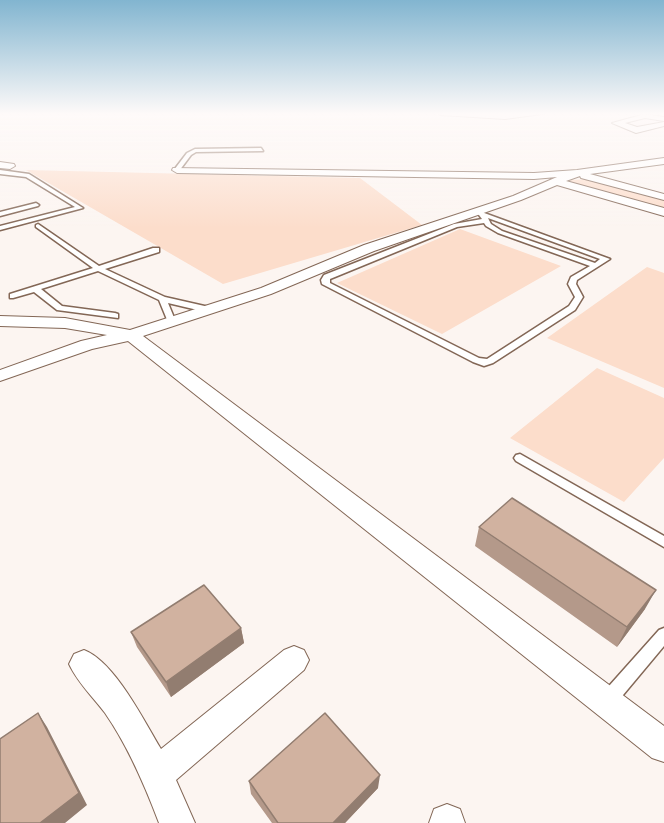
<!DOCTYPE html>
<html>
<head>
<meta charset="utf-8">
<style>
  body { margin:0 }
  canvas { display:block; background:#fcf5f1 }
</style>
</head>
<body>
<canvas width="664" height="823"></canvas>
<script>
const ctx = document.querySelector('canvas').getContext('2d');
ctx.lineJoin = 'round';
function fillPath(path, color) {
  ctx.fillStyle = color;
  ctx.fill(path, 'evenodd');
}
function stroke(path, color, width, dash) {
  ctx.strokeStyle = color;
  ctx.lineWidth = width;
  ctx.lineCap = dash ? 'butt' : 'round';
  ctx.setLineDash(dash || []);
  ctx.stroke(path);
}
const green = new Path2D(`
  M 26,170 L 360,178 L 422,225 L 223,284 Z
  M 589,179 L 664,200 L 664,209 L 568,183 L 571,180 Z
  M 460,229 L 561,266 L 442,334 L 337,283 Z
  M 647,267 L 664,273 L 664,388 L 547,338 Z
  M 597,368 L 664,398 L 664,458 L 624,502 L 510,438 Z`);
const service = new Path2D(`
  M 261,148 L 263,151 L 196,152 L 191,155 L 179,171 L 174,170 L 187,153 L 195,149 Z
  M 0,170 L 29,174 L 83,208 L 0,230 L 0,226 L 75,207 L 26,177 L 0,174 Z
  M 36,203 L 39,205 L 38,206 L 0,216 L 0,212 Z
  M 476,210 L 610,259 L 577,280 L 576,284 L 583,297 L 575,310 L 493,363 L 484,366 L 473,362 L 322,284 L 321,280 L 324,275 L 454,224 L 482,219 L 479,215 L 473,212 ZM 488,218 L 600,259 L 595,263 L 502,231 L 491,224 ZM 484,223 L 486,226 L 498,233 L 590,266 L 571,277 L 568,284 L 575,297 L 569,306 L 487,359 L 479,358 L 330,283 L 330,279 L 457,227 Z
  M 38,224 L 99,266 L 153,248 L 159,248 L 159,252 L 105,269 L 165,297 L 209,307 L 210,309 L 206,312 L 168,303 L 175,320 L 174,322 L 168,322 L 159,300 L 98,271 L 41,289 L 62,306 L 115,313 L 118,314 L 118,318 L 57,310 L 34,292 L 13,298 L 10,298 L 10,294 L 93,268 L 36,227 L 36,225 Z
  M 520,454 L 664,536 L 664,547 L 516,461 L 514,458 L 516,455 Z
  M 664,628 L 664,646 L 613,707 L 607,709 L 601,707 L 599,701 L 601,695 L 659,630 Z`);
const minor = new Path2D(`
  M 437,113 L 549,113 L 505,119 L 441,115 Z
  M 645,114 L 664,117 L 664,121 L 645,118 L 625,123 L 637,127 L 664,122 L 664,126 L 636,133 L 612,123 Z
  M 664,158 L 664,164 L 590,174 L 664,194 L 664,200 L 581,178 L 580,176 L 566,181 L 664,208 L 664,216 L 557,185 L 521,200 L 374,251 L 271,294 L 143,336 L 664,726 L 664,762 L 652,758 L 128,341 L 92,349 L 0,381 L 0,370 L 81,341 L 107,335 L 65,328 L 0,326 L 0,316 L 65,318 L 130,330 L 261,288 L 364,245 L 513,196 L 557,177 L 534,179 L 177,173 L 172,170 L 173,168 L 534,173 L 577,170 Z
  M 0,162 L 14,164 L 15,166 L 10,169 L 0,168 Z
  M 294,646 L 304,650 L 309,660 L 304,670 L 176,780 L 195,823 L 159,823 C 145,786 128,746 105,713 C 93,697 78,683 69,664 L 74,654 L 84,650 C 115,662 144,721 161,749 L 284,650 Z
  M 447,804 L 460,809 L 465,823 L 429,823 L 434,809 Z`);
const wall = new Path2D(`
  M 479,527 L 645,609 L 617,647 L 475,546 Z
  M 241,628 L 244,643 L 171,697 L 137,647 L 131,632 Z
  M 249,781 L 378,788 L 345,823 L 272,823 L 251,794 Z`);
const shadedWall = new Path2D(`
  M 656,590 L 645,609 L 617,647 L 627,627 Z
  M 241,628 L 244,643 L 171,697 L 166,682 Z
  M 38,713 L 47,727 L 87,805 L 65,823 L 40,823 Z
  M 380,775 L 378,788 L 345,823 L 333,823 Z`);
const building = new Path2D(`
  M 512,498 L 656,590 L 627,627 L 479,527 Z
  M 204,585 L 241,628 L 166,682 L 131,632 Z
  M 38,713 L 79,793 L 40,823 L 0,823 L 0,739 Z
  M 325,713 L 380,775 L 333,823 L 278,823 L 249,781 Z`);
fillPath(green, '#fcddcb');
stroke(service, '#836756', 3);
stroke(minor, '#836756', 2);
fillPath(service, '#fff');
fillPath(minor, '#fff');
fillPath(wall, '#b4998a');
fillPath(shadedWall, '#927d70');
fillPath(building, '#d1b2a0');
stroke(building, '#927d70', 1.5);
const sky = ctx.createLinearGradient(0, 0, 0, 228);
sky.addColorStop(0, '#82b5d0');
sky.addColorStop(0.5, '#fefaf9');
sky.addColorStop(1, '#fefaf900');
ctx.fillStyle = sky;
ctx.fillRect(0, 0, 664, 228);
</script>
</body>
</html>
